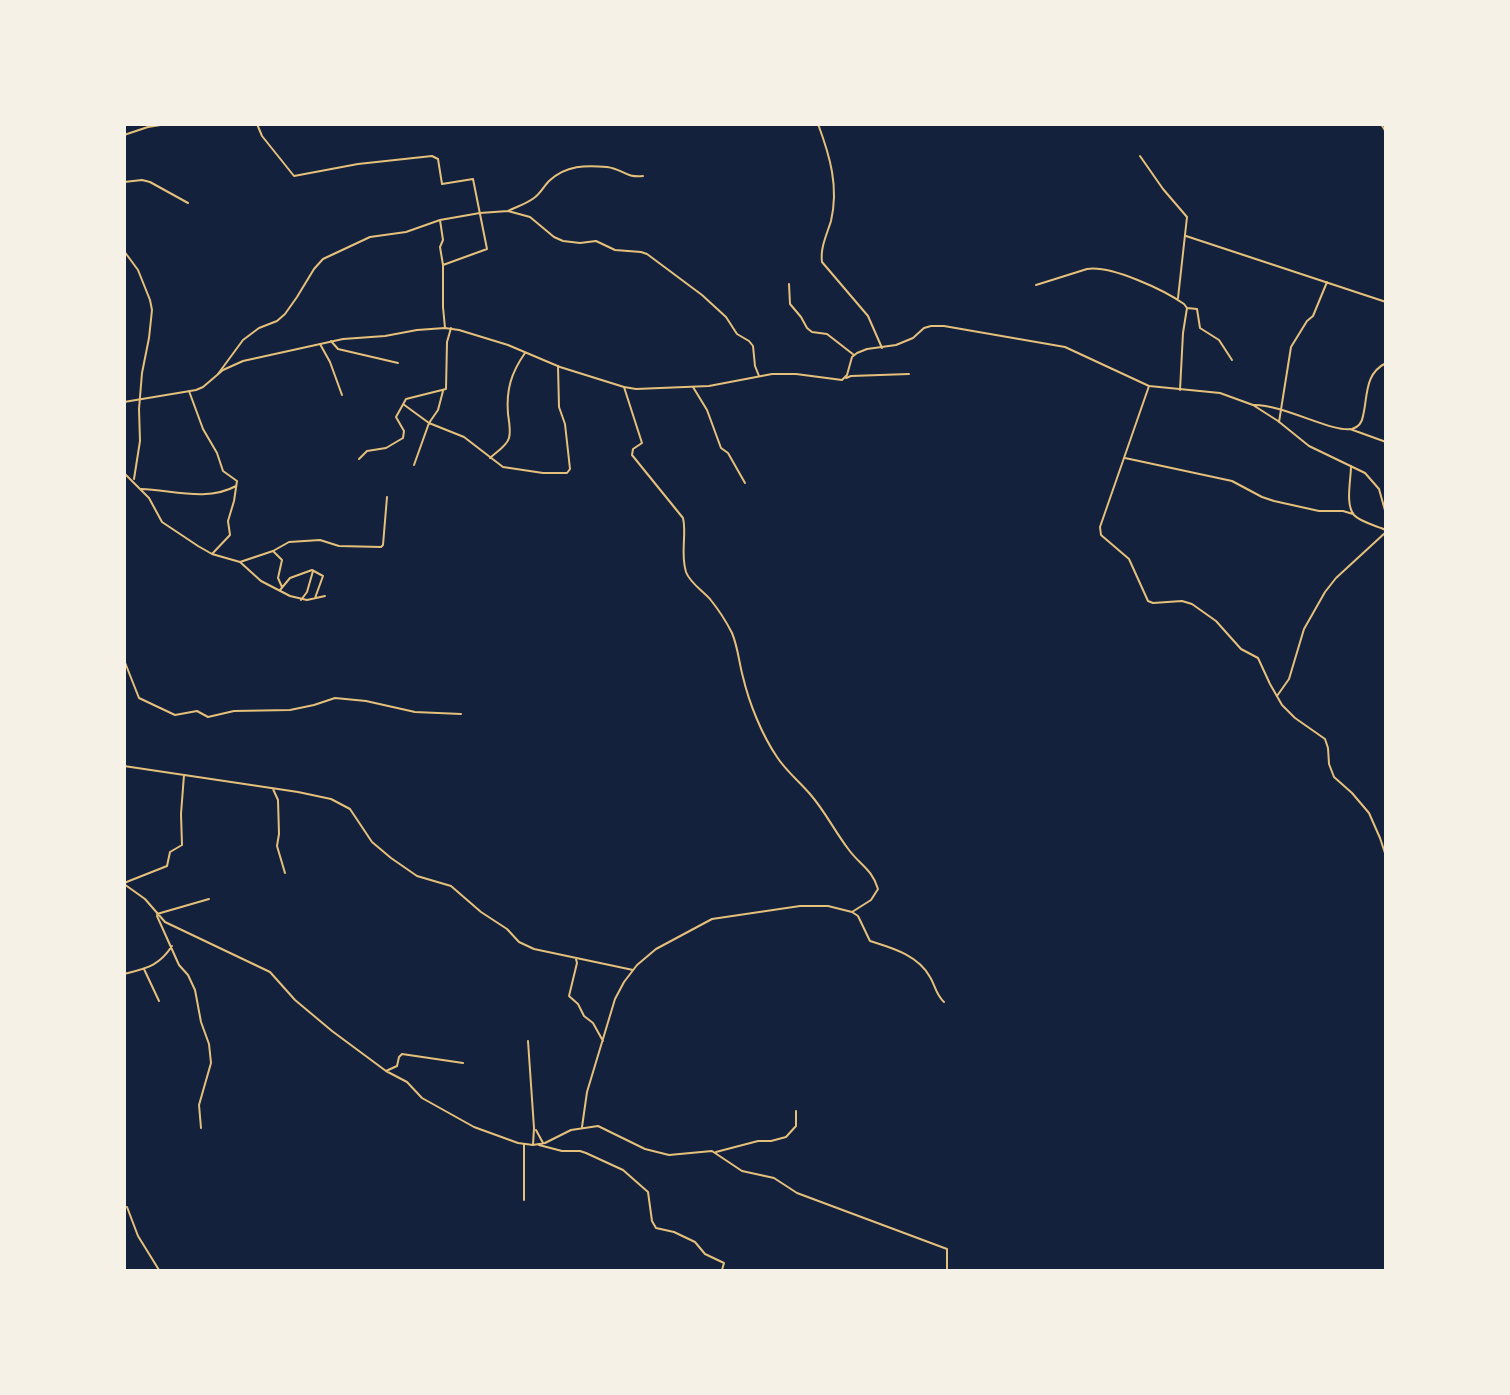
<!DOCTYPE html>
<html>
<head>
<meta charset="utf-8">
<style>
  body { margin:0 }
  #map { position:relative; width:1510px; height:1395px; overflow:hidden; background:#14213d; font-family:Commissioner,sans-serif }
  canvas { display:block }
  .frame { position:absolute; inset:0; border:126px solid #f6f1e7; pointer-events:none }
</style>
</head>
<body>
<div id="map">
<canvas width="1510" height="1395"></canvas>
<div class="frame"></div>
</div>
<script>
const ctx = document.querySelector('canvas').getContext('2d');
ctx.lineJoin = 'round';
function stroke(path, color, width, dash) {
  ctx.strokeStyle = color;
  ctx.lineWidth = width;
  ctx.lineCap = dash ? 'butt' : 'round';
  ctx.setLineDash(dash || []);
  ctx.stroke(path);
}
const minor = new Path2D(`
  M 257,124 L 262,136 L 294,176 L 358,164 L 432,156 L 438,159 L 442,184 L 473,179 L 487,249 L 443,265
  M 818,124 C 830,156 839,187 831,221 C 827,234 820,248 822,262 L 868,316 L 882,348
  M 1381,124 L 1386,132
  M 124,135 L 148,127 L 167,124
  M 1140,156 L 1163,189 L 1187,217 L 1178,298
  M 124,182 L 142,180 L 150,182 L 188,203
  M 508,211 C 516,207 526,204 534,198 C 540,194 544,186 549,181 C 566,165 586,165 607,167 C 623,169 625,178 643,176
  M 440,220 L 443,240 L 440,247 L 443,265 L 443,307 L 445,328
  M 1186,236 L 1386,302
  M 124,251 L 138,270 L 150,300 L 152,310 L 149,338 L 142,373 L 139,409 L 140,441 L 134,479
  M 789,284 L 790,304 L 801,317 L 807,328 L 812,332 L 827,334 L 854,355
  M 1036,285 L 1087,269 C 1111,265 1164,290 1184,304 L 1187,308 L 1183,333 L 1180,390
  M 1187,308 L 1197,309 L 1200,328 L 1219,340 L 1232,360
  M 331,341 L 338,349 L 398,363
  M 320,344 L 330,362 L 342,395
  M 218,374 L 243,340 L 259,328 L 277,321 L 285,314 L 297,297 L 314,269 L 323,259 L 370,237 L 406,232 L 440,220 L 480,213 L 508,211 L 530,217 L 554,237 L 563,241 L 580,243 L 596,241 L 615,250 L 641,252 L 647,254 L 702,295 L 726,317 L 737,334 L 749,341 L 753,346 L 755,366 L 759,376
  M 846,378 L 851,376 L 909,374
  M 1149,386 L 1100,527 L 1101,535 L 1129,559 L 1148,601 L 1153,603 L 1182,601 L 1192,604 L 1216,621 L 1241,649 L 1258,658 L 1270,684 L 1282,705 L 1295,718 L 1325,739 L 1328,748 L 1329,764 L 1334,777 L 1352,793 L 1369,813 L 1380,838 L 1386,856
  M 624,387 L 642,443 L 633,449 L 632,455 L 683,518 C 687,535 680,553 686,572 C 690,583 702,590 710,599 C 718,609 726,621 732,633 C 738,647 739,663 743,677 C 749,703 762,735 777,757 C 786,771 799,781 810,794 C 825,811 835,832 849,850 C 860,865 872,869 878,889 L 871,900 L 852,912
  M 693,387 L 707,410 L 721,448 L 728,453 L 745,483
  M 189,391 L 203,429 L 217,453 L 223,471 L 237,481 L 234,501 L 228,521 L 230,535 L 212,554
  M 403,404 L 429,423 L 464,437 L 503,467 L 543,473 L 567,473 L 570,469 L 565,424 L 559,407 L 558,366
  M 1253,405 C 1283,404 1332,433 1352,429 C 1359,427 1362,423 1363,416 C 1368,396 1364,374 1386,363
  M 1279,422 L 1291,347 L 1307,321 L 1313,316 L 1327,282
  M 1350,429 L 1386,442
  M 490,458 C 496,452 507,446 509,438 C 511,431 509,421 508,414 C 506,390 511,373 525,353
  M 1125,458 L 1232,481 L 1262,497 L 1274,501 L 1319,511 L 1343,511 L 1353,514
  M 359,459 L 367,451 L 386,448 L 403,438 L 404,431 L 396,417 L 406,399 L 446,389 L 447,342 L 451,328
  M 414,465 L 429,423 L 438,410 L 443,391
  M 1351,466 C 1351,480 1345,504 1354,515 C 1360,522 1377,526 1386,530
  M 124,473 L 149,498 L 162,522 L 198,546 L 212,554 L 240,562 L 261,581 L 290,596 L 307,600 L 325,596
  M 141,489 C 172,490 207,502 236,486
  M 273,551 L 282,560 L 278,578 L 282,587
  M 240,562 L 273,551 L 289,542 L 320,540 L 339,546 L 381,547 L 383,545 L 387,497
  M 280,590 L 290,578 L 312,570 L 323,576 L 315,598
  M 301,600 L 307,592 L 313,571
  M 124,660 L 139,698 L 175,715 L 197,711 L 208,717 L 234,711 L 290,710 L 314,705 L 335,698 L 366,701 L 415,712 L 461,714
  M 1277,696 L 1289,679 L 1304,629 L 1325,592 L 1336,578 L 1386,532
  M 124,766 L 298,792 L 331,799 L 350,809 L 372,842 L 391,858 L 417,876 L 451,886 L 481,912 L 507,929 L 519,942 L 534,949 L 633,970
  M 273,789 L 278,800 L 279,834 L 277,846 L 285,873
  M 124,883 L 167,866 L 170,852 L 182,845 L 181,814 L 184,775
  M 124,884 L 145,899 L 165,922 L 270,972 L 295,1000 L 332,1031 L 386,1071 L 407,1082 L 422,1098 L 474,1127 L 518,1143 L 533,1145 L 545,1143 L 571,1130 L 598,1126 L 645,1149 L 669,1155 L 712,1151 L 742,1171 L 774,1178 L 797,1193 L 947,1249 L 947,1270
  M 157,914 L 209,899
  M 157,916 L 179,965 L 188,975 L 195,990 L 201,1022 L 209,1044 L 211,1063 L 199,1105 L 201,1128
  M 576,959 L 577,963 L 569,996 L 578,1004 L 584,1016 L 593,1023 L 603,1041
  M 144,969 L 159,1001
  M 124,974 C 147,968 159,966 172,946
  M 528,1041 L 534,1128 L 533,1145
  M 386,1071 L 397,1066 L 399,1057 L 402,1054 L 463,1063
  M 582,1127 L 587,1092 L 615,999 L 624,982 L 637,965 L 656,949 L 712,919 L 800,906 L 828,906 L 852,912 L 858,916 L 870,941 C 892,948 918,955 930,977 C 935,985 936,995 944,1002
  M 536,1130 L 543,1143
  M 524,1144 L 524,1200
  M 539,1145 L 562,1151 L 580,1151 L 586,1153 L 623,1170 L 648,1192 L 652,1221 L 656,1228 L 674,1232 L 695,1242 L 705,1254 L 724,1263 L 722,1270
  M 716,1152 L 758,1141 L 771,1141 L 786,1137 L 796,1126 L 796,1111
  M 127,1207 L 138,1236 L 159,1270`);
const tertiary = new Path2D(`
  M 124,402 L 196,390 L 203,387 L 223,370 L 243,361 L 343,339 L 385,336 L 417,330 L 445,328 L 459,330 L 508,345 L 560,367 L 624,387 L 636,389 L 709,386 L 772,374 L 796,374 L 842,380 L 847,375 L 852,357 L 857,353 L 867,349 L 896,345 L 913,338 L 924,328 L 931,326 L 944,326 L 1065,347 L 1149,386 L 1220,393 L 1253,405 L 1278,421 L 1309,446 L 1365,473 L 1379,489 L 1386,514`);
stroke(minor, '#e5c07b', 2);
stroke(tertiary, '#e5c07b', 2);
</script>
</body>
</html>
